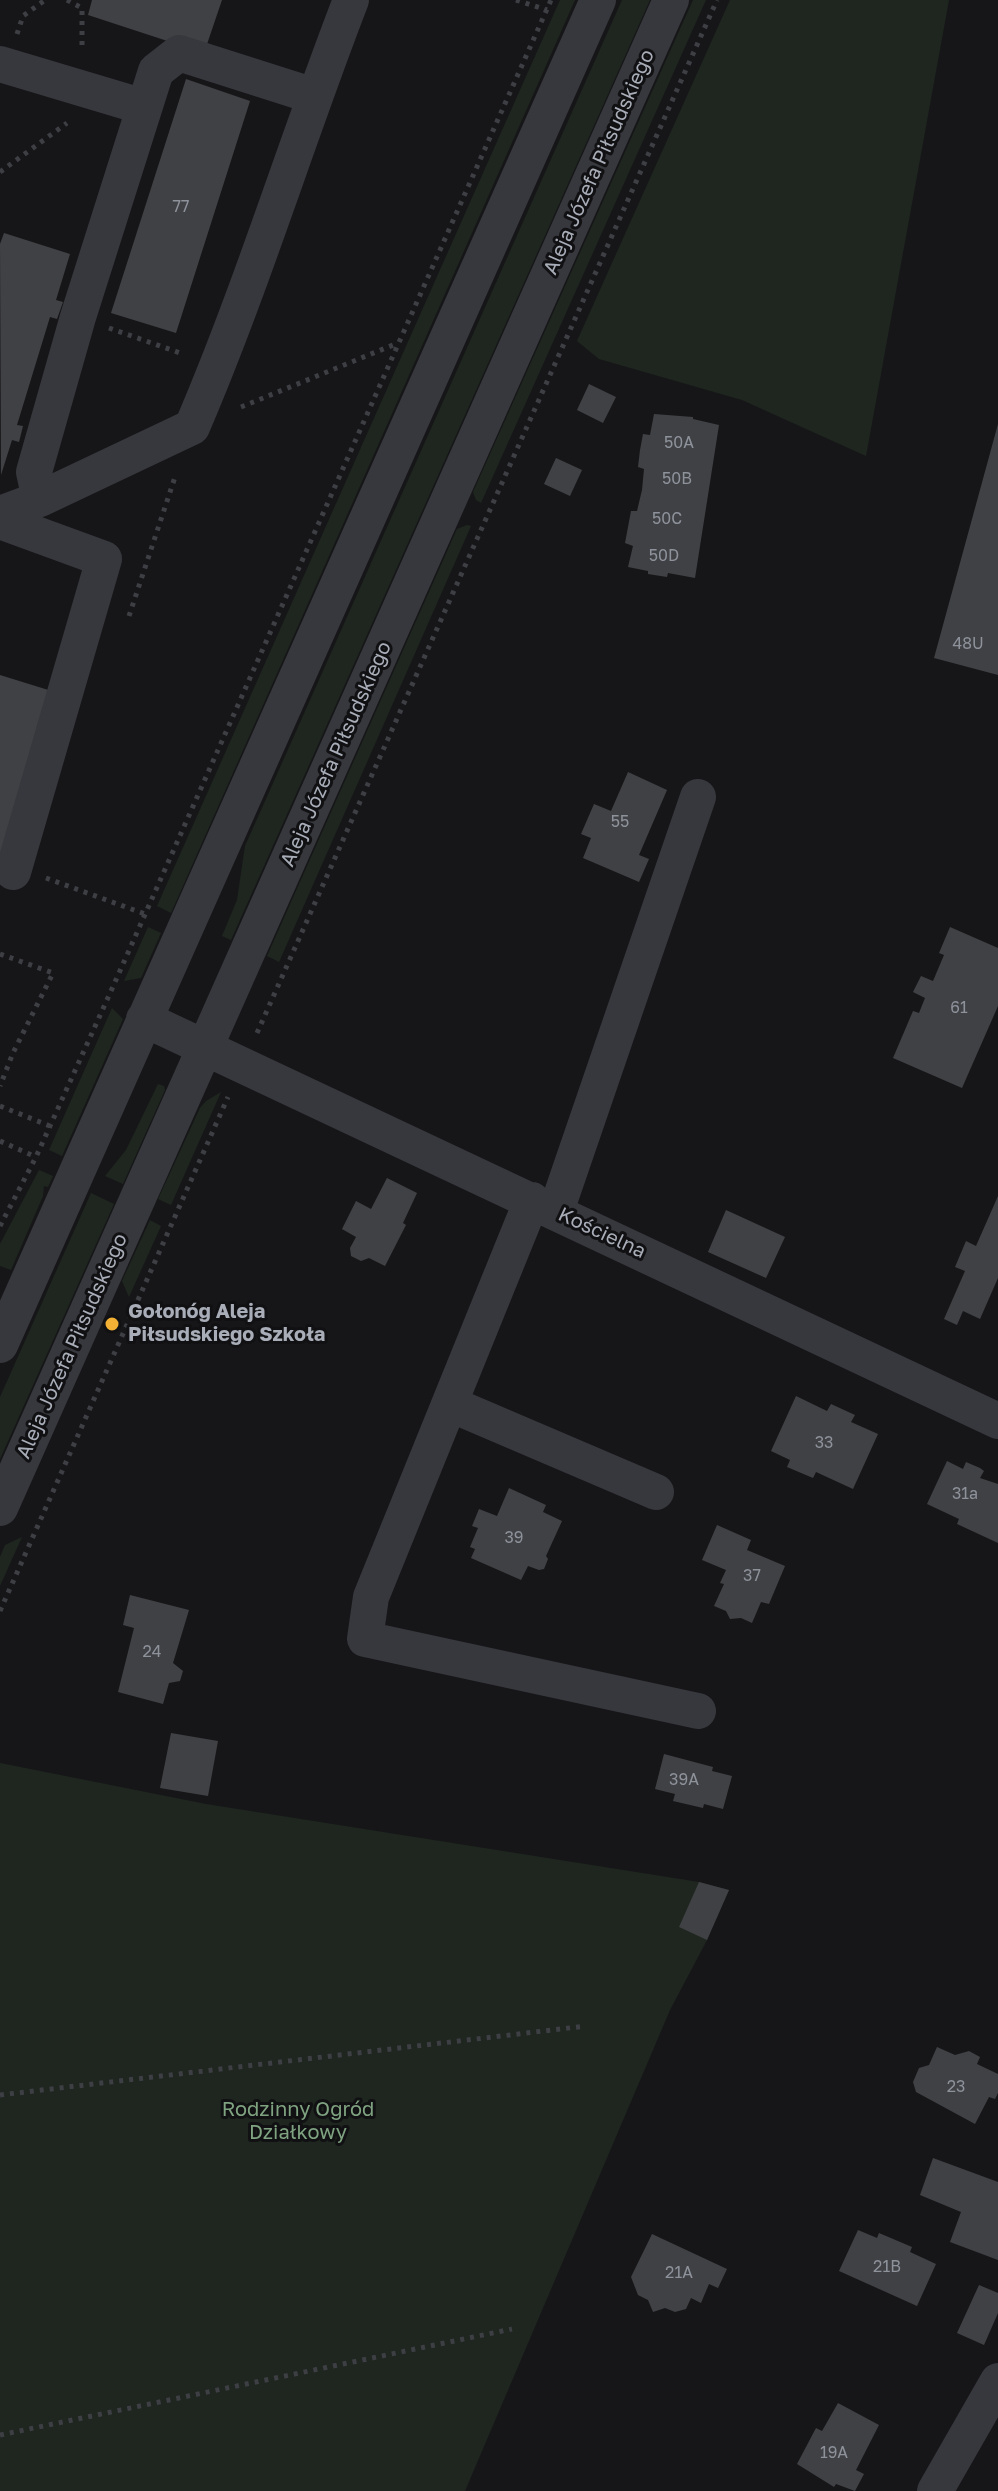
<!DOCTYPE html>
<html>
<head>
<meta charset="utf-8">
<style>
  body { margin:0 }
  canvas { display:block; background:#161618 }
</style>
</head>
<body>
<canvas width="998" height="2491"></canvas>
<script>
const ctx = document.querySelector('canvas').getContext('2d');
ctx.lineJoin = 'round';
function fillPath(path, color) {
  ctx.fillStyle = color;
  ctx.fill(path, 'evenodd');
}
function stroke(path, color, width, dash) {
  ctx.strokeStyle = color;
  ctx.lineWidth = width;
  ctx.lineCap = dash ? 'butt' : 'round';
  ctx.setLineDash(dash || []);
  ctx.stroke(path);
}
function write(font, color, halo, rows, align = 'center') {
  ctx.font = font + ' "Golos Text",sans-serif';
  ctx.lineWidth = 6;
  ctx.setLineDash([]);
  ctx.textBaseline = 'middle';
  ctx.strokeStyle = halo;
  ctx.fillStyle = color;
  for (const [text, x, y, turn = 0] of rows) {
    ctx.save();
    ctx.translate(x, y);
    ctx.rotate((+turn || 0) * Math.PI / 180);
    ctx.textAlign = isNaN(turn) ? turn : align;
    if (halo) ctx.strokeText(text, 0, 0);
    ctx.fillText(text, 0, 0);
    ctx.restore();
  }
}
const green = new Path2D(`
  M 560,0 L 575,0 L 171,913 L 157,906 Z
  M 622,0 L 650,0 L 231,940 L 222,936 L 237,900 L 245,846 Z
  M 693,0 L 706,0 L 481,503 L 476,500 L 473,492 Z
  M 730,0 L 949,0 L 866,456 L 742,400 L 599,359 L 577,341 Z
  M 467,525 L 471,526 L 279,962 L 267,956 L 457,529 Z
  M 148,927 L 161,933 L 141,978 L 124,981 Z
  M 112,1008 L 123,1019 L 62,1156 L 49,1150 Z
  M 158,1084 L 164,1086 L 165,1090 L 123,1184 L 105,1176 L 126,1150 Z
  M 221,1092 L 171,1205 L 158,1199 L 200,1108 L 206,1101 Z
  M 39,1170 L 53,1176 L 48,1187 L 44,1186 L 43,1196 L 11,1270 L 0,1266 L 0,1244 Z
  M 91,1193 L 114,1204 L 0,1459 L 0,1397 Z
  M 150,1220 L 161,1226 L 129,1297 L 122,1281 Z
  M 22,1537 L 0,1586 L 0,1557 L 5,1545 Z
  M 0,1763 L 206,1804 L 699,1882 L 729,1890 L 707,1940 L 670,2010 L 465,2491 L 0,2491 Z`);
const building = new Path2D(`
  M 92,0 L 222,0 L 204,53 L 88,15 Z
  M 186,79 L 250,101 L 176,333 L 111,313 Z
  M 4,233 L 70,254 L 56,300 L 63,302 L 57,319 L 50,317 L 17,425 L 23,426 L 19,442 L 12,440 L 1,475 L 0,244 Z
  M 589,384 L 616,397 L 603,423 L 577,410 Z
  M 654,414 L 693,417 L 693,419 L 719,425 L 695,578 L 668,573 L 667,577 L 648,574 L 648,571 L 628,567 L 633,546 L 625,543 L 631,511 L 637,511 L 642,490 L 644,469 L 638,467 L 640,450 L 643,434 L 650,435 Z
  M 998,424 L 998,675 L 934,658 Z
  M 556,458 L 582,470 L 570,496 L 544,484 Z
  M 0,675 L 58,693 L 8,855 L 0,852 Z
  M 628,772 L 667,790 L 639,855 L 649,859 L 639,882 L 583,858 L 591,838 L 581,834 L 594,804 L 611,811 Z
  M 950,927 L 998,948 L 998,1006 L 962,1088 L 893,1058 L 913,1011 L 919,1013 L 925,998 L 913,992 L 921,976 L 933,981 L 944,955 L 939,953 Z
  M 387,1178 L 417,1193 L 403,1223 L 406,1225 L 385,1266 L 369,1258 L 361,1261 L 351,1256 L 350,1248 L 356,1237 L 342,1229 L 356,1201 L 371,1209 Z
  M 998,1196 L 998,1278 L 980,1319 L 963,1311 L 957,1325 L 944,1319 L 965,1271 L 955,1267 L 966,1241 L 976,1246 Z
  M 726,1210 L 785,1237 L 766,1278 L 708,1252 Z
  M 796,1396 L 827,1411 L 831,1404 L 855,1415 L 851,1422 L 878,1434 L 853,1489 L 816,1472 L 813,1478 L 787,1467 L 790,1460 L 771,1451 Z
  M 947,1461 L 963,1469 L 966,1462 L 980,1468 L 984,1471 L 980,1478 L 998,1484 L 998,1543 L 957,1524 L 959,1519 L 927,1504 Z
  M 509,1488 L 546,1505 L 543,1512 L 562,1521 L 546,1556 L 548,1559 L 544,1569 L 539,1570 L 528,1566 L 521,1580 L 471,1558 L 475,1549 L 470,1547 L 478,1528 L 472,1526 L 479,1509 L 497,1516 Z
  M 717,1525 L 751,1540 L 747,1550 L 785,1566 L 769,1604 L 761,1602 L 752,1623 L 741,1618 L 730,1619 L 726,1611 L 714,1606 L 724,1584 L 720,1583 L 726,1570 L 702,1560 Z
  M 130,1595 L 189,1610 L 173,1663 L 183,1671 L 180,1681 L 169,1683 L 163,1704 L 118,1692 L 134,1628 L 123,1625 Z
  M 171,1733 L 218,1741 L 208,1796 L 160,1788 Z
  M 664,1754 L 713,1767 L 712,1771 L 732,1776 L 723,1809 L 704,1804 L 703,1808 L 673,1801 L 675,1794 L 655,1789 Z
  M 699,1882 L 729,1890 L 707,1940 L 679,1927 Z
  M 937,2047 L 955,2055 L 969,2051 L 980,2057 L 977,2064 L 998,2074 L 998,2093 L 995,2099 L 989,2097 L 975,2124 L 916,2092 L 913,2082 L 919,2068 L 929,2065 Z
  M 933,2158 L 998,2182 L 998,2260 L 950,2242 L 961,2212 L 920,2195 Z
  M 858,2230 L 877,2238 L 879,2233 L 912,2247 L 910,2252 L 936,2264 L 917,2306 L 839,2271 Z
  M 652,2234 L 727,2269 L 718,2288 L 709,2284 L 701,2303 L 691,2298 L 686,2309 L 675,2312 L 665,2308 L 653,2312 L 648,2300 L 638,2295 L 631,2277 Z
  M 979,2285 L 998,2293 L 998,2313 L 984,2345 L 957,2333 Z
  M 838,2403 L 879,2425 L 856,2470 L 864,2474 L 855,2491 L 836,2484 L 834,2487 L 797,2464 L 816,2428 L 822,2431 Z`);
const path = new Path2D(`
  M 67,0 L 82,8 L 82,51
  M 516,0 L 547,10
  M 17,34 L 23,16 L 45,0
  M 0,172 L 67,123
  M 109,328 L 183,354
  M 241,407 L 398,343
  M 129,616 L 176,474
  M 46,878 L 145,914
  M 0,954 L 53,973 L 13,1053 L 0,1086
  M 257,1033 L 717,0
  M 0,1106 L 50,1126
  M 0,1141 L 36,1157
  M 0,1226 L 36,1157 L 111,991 L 551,0
  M 0,1611 L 228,1097
  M 0,2095 L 586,2026
  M 0,2435 L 512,2329`);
const minor = new Path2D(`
  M 0,64 L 144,107
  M 40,499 L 34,472 L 78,317 L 156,71 L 179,53 L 314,96
  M 0,514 L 40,499 L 192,427 C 252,287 296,142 351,0
  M 0,521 L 104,559 L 13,872
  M 144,1019 L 998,1421
  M 532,1200 L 371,1597 L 365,1639 L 698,1711
  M 556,1211 L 698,797
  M 0,1345 L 598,0
  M 450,1404 L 656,1492
  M 0,1508 L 671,0
  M 935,2491 L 998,2381`);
const markers = [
  [112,1324,8,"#f2b134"]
];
const numberNames = [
  ["77",181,207],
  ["50A",679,443],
  ["50B",677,479],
  ["50C",667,519],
  ["50D",664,556],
  ["48U",968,644],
  ["55",620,822],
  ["61",959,1008],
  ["33",824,1443],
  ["31a",965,1494],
  ["39",514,1538],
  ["37",752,1576],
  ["24",152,1652],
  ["39A",684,1780],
  ["23",956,2087],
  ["21B",887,2267],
  ["21A",679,2273],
  ["19A",834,2453]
];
const streetNames = [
  ["Aleja Józefa Piłsudskiego",599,162,-66],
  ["Aleja Józefa Piłsudskiego",336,754,-66],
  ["Kościelna",602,1233,25],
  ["Aleja Józefa Piłsudskiego",72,1346,-66]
];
const poiNames = [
  ["Gołonóg Aleja",128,1312],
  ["Piłsudskiego Szkoła",128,1335]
];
const parkNames = [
  ["Rodzinny Ogród",298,2110],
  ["Działkowy",298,2133]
];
fillPath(green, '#1e261f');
fillPath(building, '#404145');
stroke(path, '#3d3f44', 5, [4, 6]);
stroke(minor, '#37383d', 36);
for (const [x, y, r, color] of markers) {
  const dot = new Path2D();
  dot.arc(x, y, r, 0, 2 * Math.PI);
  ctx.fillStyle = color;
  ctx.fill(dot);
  stroke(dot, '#111113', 3);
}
write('16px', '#8e929b', null, numberNames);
write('20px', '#a8adb8', '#111113', streetNames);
write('bold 20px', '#a8adb8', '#111113', poiNames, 'left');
write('20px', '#7fa381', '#111113', parkNames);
</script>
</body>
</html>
